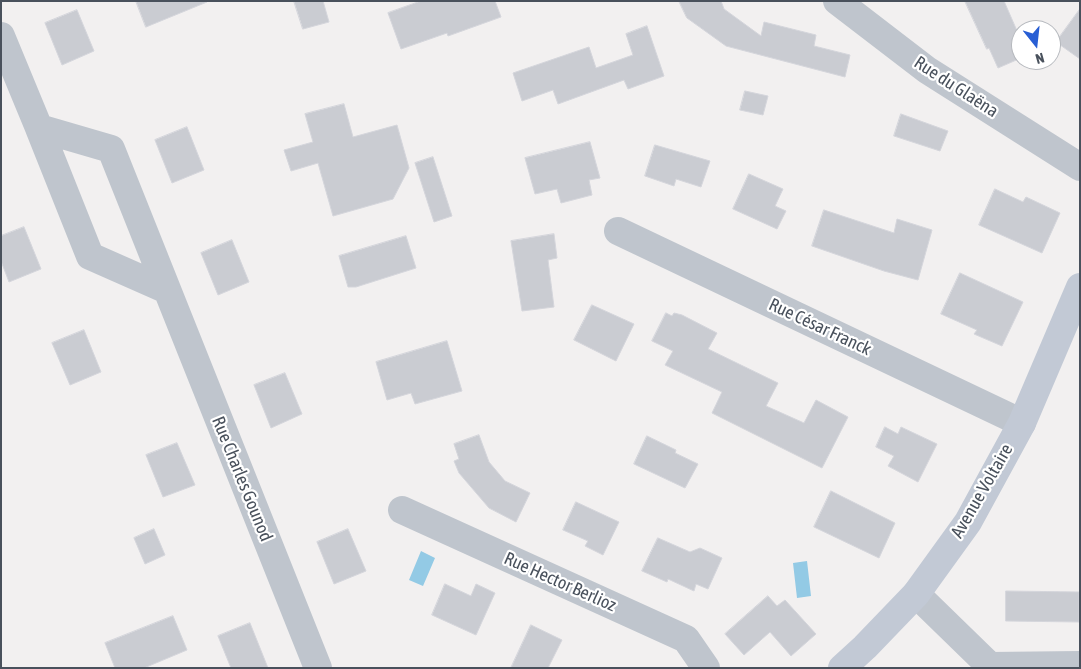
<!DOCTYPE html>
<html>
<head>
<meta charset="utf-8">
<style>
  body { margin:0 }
  #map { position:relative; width:1081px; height:669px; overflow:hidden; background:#f2f0f0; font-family:"Asap Condensed",sans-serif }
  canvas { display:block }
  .frame { position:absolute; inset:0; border:2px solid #49515c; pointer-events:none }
  .north { position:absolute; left:1011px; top:20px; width:50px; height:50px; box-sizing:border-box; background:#fff; border:1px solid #b6b9be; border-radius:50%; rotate:164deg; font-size:14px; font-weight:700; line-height:20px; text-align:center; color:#49515c }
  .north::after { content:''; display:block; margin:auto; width:18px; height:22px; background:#285ed4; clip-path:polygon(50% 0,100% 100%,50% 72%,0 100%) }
</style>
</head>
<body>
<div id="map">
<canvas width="1081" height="669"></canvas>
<div class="frame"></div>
<div class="north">N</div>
</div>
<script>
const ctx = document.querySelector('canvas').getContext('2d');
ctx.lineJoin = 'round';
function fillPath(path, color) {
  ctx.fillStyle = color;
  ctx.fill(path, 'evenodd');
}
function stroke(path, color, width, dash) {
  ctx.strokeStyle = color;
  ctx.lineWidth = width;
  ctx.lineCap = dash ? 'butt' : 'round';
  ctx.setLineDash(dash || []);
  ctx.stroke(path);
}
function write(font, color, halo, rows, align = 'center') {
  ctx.font = font + ' "Asap Condensed",sans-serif';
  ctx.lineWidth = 4.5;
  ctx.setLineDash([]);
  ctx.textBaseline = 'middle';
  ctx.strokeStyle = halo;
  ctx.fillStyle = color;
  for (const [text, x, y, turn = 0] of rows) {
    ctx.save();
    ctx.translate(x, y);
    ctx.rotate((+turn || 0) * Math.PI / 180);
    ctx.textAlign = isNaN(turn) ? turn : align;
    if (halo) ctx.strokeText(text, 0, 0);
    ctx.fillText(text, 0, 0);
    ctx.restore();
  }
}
const water = new Path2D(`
  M 421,551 L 435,558 L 423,586 L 409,580 Z
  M 807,561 L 811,596 L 797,598 L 793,563 Z`);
const building = new Path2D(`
  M 136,1 L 207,1 L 207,2 L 146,27 Z
  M 294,1 L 323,1 L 329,22 L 303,29 Z
  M 421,1 L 495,1 L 501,17 L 448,36 L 447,33 L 401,49 L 388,13 Z
  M 679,1 L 721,1 L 724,9 L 761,36 L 764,22 L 816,35 L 814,46 L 850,55 L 845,77 L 726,46 L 687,18 Z
  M 965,1 L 1004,1 L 1021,40 L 1021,58 L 998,68 L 989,48 L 987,49 Z
  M 1080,9 L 1080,59 L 1056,42 Z
  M 77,10 L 94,51 L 62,65 L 45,23 Z
  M 647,26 L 664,76 L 628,89 L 624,80 L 558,104 L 553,90 L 522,101 L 513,73 L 589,47 L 596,68 L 633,55 L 626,34 Z
  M 745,91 L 768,96 L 763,115 L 740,110 Z
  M 344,104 L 353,137 L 397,125 L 409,168 L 393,199 L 333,216 L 318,163 L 291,171 L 284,150 L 313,142 L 305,114 Z
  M 901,114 L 948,131 L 940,151 L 894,136 Z
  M 187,127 L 204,170 L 172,183 L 155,140 Z
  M 590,142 L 600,178 L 589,180 L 592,195 L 561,203 L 557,189 L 535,194 L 525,158 Z
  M 655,145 L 710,161 L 701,187 L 676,179 L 674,186 L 645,176 Z
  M 433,157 L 452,216 L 434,222 L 415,163 Z
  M 749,174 L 783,189 L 775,206 L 786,211 L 777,229 L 733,209 Z
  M 995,189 L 1023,202 L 1026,197 L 1060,213 L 1042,253 L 979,225 Z
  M 824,210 L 894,233 L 897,219 L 932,230 L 918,280 L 884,271 L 812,246 Z
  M 24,227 L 41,269 L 9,282 L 1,261 L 1,236 Z
  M 554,234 L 557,258 L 548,260 L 554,307 L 522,311 L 511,241 Z
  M 406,236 L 416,268 L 356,287 L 348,287 L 339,256 Z
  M 232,240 L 249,282 L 218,295 L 201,253 Z
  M 960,273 L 1023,302 L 1002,346 L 974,334 L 977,330 L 941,314 Z
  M 592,305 L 634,324 L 616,361 L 574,340 Z
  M 666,313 L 672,316 L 674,313 L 682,315 L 717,333 L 708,349 L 778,383 L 766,406 L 804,423 L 816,400 L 848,417 L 822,468 L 712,413 L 722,392 L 665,365 L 673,351 L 652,341 Z
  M 84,330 L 101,372 L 70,385 L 52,343 Z
  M 447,341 L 462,391 L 415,404 L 411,393 L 387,400 L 376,362 Z
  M 285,373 L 302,414 L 271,428 L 254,385 Z
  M 885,427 L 898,434 L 901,427 L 937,444 L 918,482 L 888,466 L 894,456 L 876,447 Z
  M 479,435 L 489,462 L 505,481 L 530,493 L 516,522 L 489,508 L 459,473 L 454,461 L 459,459 L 454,444 Z
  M 647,436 L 676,450 L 675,453 L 698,464 L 685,488 L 634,464 Z
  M 177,443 L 195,485 L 163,497 L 146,455 Z
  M 831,491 L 895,523 L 879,558 L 814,527 Z
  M 576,502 L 619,522 L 603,555 L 585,546 L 588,541 L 563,530 Z
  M 154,529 L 165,555 L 145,564 L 134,538 Z
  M 348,529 L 366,571 L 334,584 L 317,542 Z
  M 658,538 L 690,552 L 700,548 L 722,558 L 708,589 L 696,584 L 694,591 L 668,579 L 667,582 L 642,571 Z
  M 445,584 L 471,596 L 476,584 L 495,593 L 476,635 L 432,615 Z
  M 1006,591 L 1079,592 L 1079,622 L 1006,621 Z
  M 768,596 L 777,606 L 785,600 L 816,634 L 791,656 L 770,632 L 744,655 L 725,634 Z
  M 173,616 L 187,650 L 144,668 L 115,668 L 105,643 Z
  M 250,623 L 268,668 L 231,668 L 218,636 Z
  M 531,625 L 562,640 L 548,668 L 511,668 Z`);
const street = new Path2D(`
  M 837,1 L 927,70 L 1080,167
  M 1,36 L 39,128 L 111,149 L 318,668
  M 39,128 L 90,256 L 167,290
  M 618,231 L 1022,423
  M 402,510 L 686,639 L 706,668
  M 916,594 L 990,666 L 1080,665`);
const secondary = new Path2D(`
  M 842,668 L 865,647 L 916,594 L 968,522 L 1022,423 L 1080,287`);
const streetNames = [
  ["Rue du Glaëna",956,87,33],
  ["Rue César Franck",820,327,25],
  ["Rue Charles Gounod",242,479,68],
  ["Avenue Voltaire",982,491,-60],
  ["Rue Hector Berlioz",560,582,24]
];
fillPath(water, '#93cae5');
fillPath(building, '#caccd2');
stroke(building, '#d4d5db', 1);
stroke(street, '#bfc5cd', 28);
stroke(secondary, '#c2c9d5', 28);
write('18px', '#49515c', '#fff', streetNames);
</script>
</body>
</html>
